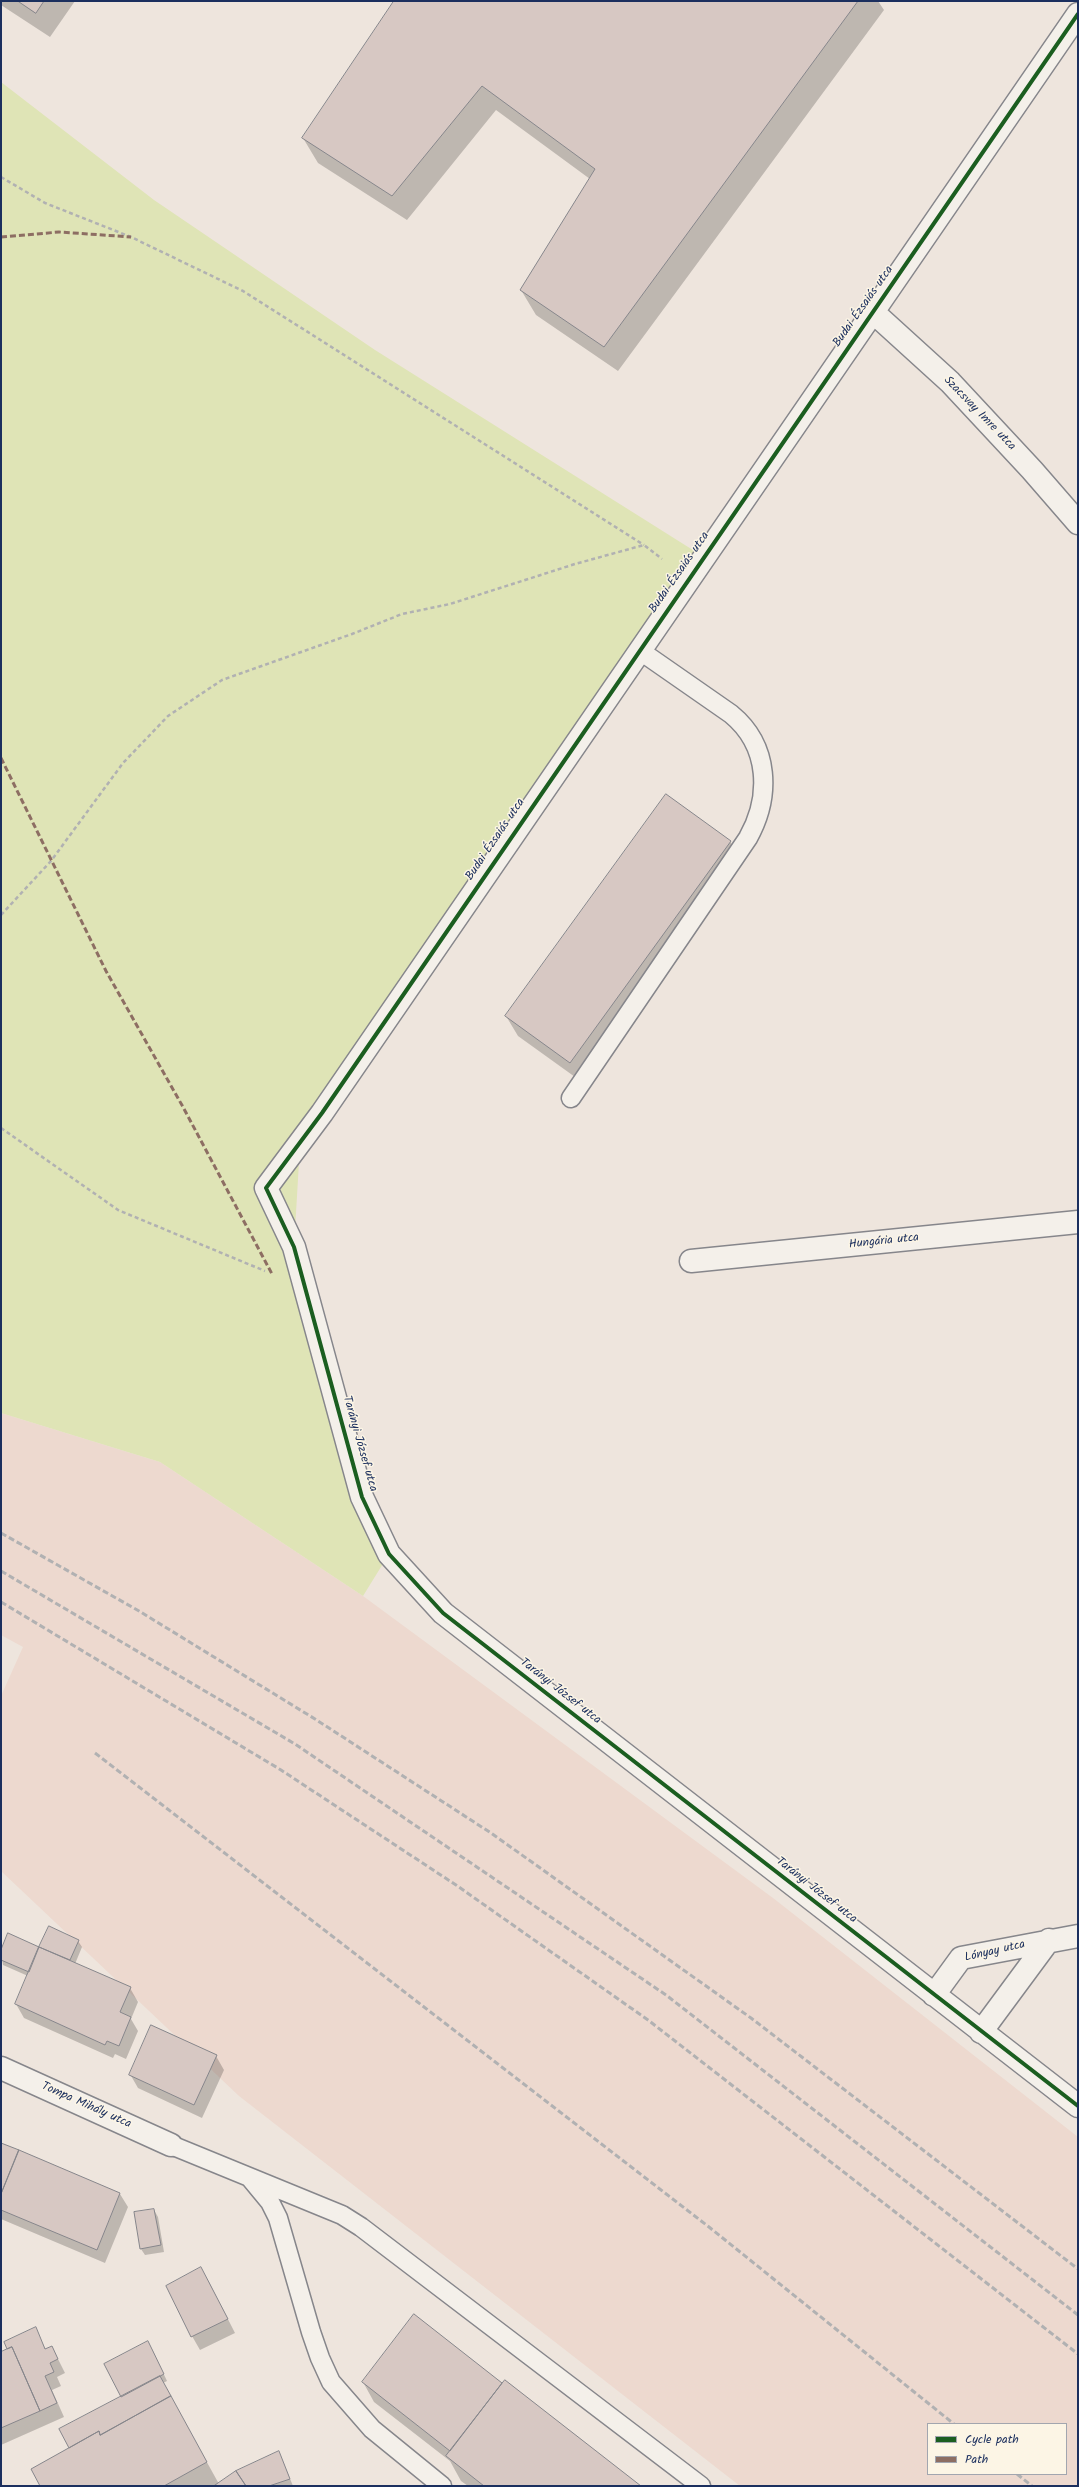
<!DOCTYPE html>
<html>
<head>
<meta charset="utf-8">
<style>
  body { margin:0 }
  #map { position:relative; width:1079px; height:2487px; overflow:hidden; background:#eee5dd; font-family:Kalam,sans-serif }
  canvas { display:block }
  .frame { position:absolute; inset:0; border:2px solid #1b2f5e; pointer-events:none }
  .legend { position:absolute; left:927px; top:2423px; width:140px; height:52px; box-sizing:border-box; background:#fcf5e5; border:1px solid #a2a6af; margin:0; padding:5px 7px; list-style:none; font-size:12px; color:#1b2f5e }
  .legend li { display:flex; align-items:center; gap:8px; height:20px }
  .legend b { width:20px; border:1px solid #a2a6af }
</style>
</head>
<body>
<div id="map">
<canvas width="1079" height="2487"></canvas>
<div class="frame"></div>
<ul class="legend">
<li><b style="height:5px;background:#1b5e20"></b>Cycle path</li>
<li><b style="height:5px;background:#8d6e63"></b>Path</li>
</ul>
</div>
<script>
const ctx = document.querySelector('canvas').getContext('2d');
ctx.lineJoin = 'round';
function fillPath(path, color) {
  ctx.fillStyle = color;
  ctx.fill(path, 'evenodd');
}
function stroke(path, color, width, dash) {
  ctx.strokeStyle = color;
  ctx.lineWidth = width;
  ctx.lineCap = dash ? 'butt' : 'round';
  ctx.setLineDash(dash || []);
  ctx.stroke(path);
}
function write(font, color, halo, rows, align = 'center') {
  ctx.font = font + ' Kalam,sans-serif';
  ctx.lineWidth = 3;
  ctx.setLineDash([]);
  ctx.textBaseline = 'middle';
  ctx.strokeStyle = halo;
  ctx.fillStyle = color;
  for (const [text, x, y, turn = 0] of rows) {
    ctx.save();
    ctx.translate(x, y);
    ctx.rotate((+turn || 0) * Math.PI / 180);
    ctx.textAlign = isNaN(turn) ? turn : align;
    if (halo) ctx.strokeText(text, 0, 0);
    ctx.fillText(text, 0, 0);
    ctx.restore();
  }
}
const built = new Path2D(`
  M 1,1413 L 160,1462 L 363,1596 L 773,1898 L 1078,2137 L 1078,2486 L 740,2486 L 239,2096 L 1,1871 L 1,1696 L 23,1647 L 1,1635 ZM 928,2424 L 1066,2424 L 1066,2474 L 928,2474 Z`);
const green = new Path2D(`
  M 1,82 L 154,200 L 375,350 L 704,557 L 300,1145 L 294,1247 L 389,1554 L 363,1596 L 160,1462 L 1,1413 Z`);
const shadow = new Path2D(`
  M 1,1 L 75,1 L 50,37 L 1,5 Z
  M 396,1 L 878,1 L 884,10 L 618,371 L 536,315 L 521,290 L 590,179 L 496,110 L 407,220 L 318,163 L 303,138 Z
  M 730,841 L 741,861 L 582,1082 L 518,1036 L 506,1016 Z
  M 78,1941 L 82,1947 L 75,1964 L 130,1988 L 138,2002 L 131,2019 L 138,2031 L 126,2059 L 115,2054 L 113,2058 L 24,2018 L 16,2004 L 28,1976 L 3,1965 L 1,1953 L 40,1949 L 40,1947 Z
  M 216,2056 L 224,2070 L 202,2118 L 138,2088 L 130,2074 Z
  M 1,2144 L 120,2194 L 128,2207 L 105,2263 L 1,2219 Z
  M 154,2210 L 158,2217 L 164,2252 L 145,2255 L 141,2249 Z
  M 209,2282 L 235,2333 L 200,2350 L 192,2336 Z
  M 35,2329 L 46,2350 L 52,2347 L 65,2373 L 57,2377 L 61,2386 L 52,2390 L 64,2417 L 1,2445 L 1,2353 L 8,2350 L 5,2342 Z
  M 152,2349 L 167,2381 L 163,2383 L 219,2484 L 282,2459 L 293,2486 L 41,2486 L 71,2448 L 122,2397 Z
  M 363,2382 L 501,2384 L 639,2486 L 468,2486 L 461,2481 L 450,2461 L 374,2402 Z`);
const building = new Path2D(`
  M 18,1 L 44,1 L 36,13 Z
  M 394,1 L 858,1 L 604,347 L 520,290 L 595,169 L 482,86 L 392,196 L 302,138 Z
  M 666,794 L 731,841 L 570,1063 L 505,1016 Z
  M 49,1926 L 79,1940 L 70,1960 L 39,1947 Z
  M 8,1933 L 39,1947 L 29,1972 L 1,1960 L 1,1950 Z
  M 39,1947 L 131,1987 L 120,2012 L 131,2017 L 119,2046 L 107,2041 L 105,2045 L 15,2004 Z
  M 151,2025 L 217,2055 L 194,2105 L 129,2075 Z
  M 1,2143 L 19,2150 L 1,2194 Z
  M 19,2150 L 120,2193 L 97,2250 L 1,2210 L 1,2194 Z
  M 154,2209 L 161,2245 L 140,2249 L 134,2212 Z
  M 201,2267 L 228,2319 L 191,2337 L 166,2286 Z
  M 414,2314 L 502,2383 L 450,2451 L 362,2382 Z
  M 36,2327 L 45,2349 L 52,2346 L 58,2359 L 50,2363 L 54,2372 L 45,2376 L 57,2403 L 40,2411 L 12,2347 L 7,2349 L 4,2342 Z
  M 148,2341 L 164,2374 L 121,2397 L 104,2364 Z
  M 12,2347 L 40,2411 L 1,2428 L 1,2352 Z
  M 160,2376 L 171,2396 L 100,2435 L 99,2431 L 69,2448 L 59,2429 Z
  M 505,2380 L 641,2486 L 484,2486 L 446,2456 Z
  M 171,2396 L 207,2462 L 164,2486 L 40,2486 L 31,2469 L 99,2431 L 100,2435 Z
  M 279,2451 L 290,2479 L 269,2486 L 246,2486 L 236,2471 Z
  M 236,2471 L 246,2486 L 214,2486 Z`);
const path = new Path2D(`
  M 1,177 L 45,203 L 131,237 L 243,291 L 644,545
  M 1,915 L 51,861 L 123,763 L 168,716 L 222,680 L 352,634 L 402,614 L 450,604 L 575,564 L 644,545 L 662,559
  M 1,1128 L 118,1210 L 265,1271`);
const lane = new Path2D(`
  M 571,1098 L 748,838 C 771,797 770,746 731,714 L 639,650
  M 171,2145 L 342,2215 L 361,2227 L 701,2486
  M 251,2179 L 270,2202 L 278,2218 L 311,2332 L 320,2358 L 331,2382 L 372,2429 L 442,2486`);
const street = new Path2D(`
  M 1078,14 L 322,1113 L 266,1188 L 294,1247 L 362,1497 L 389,1554 L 443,1613 L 1078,2106
  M 873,312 L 950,382 L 1032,470 L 1078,523
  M 691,1261 L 1078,1222
  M 934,1995 L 961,1958 L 1078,1936
  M 981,2032 L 1049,1940
  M 1,2068 L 171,2145`);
const rail = new Path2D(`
  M 1,1533 L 139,1611 L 315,1719 L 491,1833 L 751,2018 L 1078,2269
  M 1,1571 L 295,1744 L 666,1995 L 1078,2315
  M 1,1602 L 281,1770 L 456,1885 L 648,2020 L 1078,2354
  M 95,1753 L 709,2227 L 954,2424
  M 1017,2474 L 1032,2486`);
const quiet = new Path2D(`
  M 1,237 L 59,232 L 131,237
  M 1,758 L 106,971 L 183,1107 L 272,1274`);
const cycleway = new Path2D(`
  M 1078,14 L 322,1113 L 266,1188 L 294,1247 L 362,1497 L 389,1554 L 443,1613 L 1078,2106`);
const streetNames = [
  ["Budai Ézsaiás utca",864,307,-55],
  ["Szacsvay Imre utca",979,414,46],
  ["Budai Ézsaiás utca",680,573,-55],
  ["Budai Ézsaiás utca",496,840,-56],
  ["Hungária utca",884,1242,-6],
  ["Tarányi József utca",359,1444,74],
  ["Tarányi József utca",560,1692,38],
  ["Tarányi József utca",816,1891,38],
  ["Lónyay utca",995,1952,-13],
  ["Tompa Mihály utca",86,2106,24]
];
fillPath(built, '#edd9cf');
fillPath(green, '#dfe4b6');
fillPath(shadow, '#0003');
fillPath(building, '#d7c8c3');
stroke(building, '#86868b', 1);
stroke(lane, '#86868b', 21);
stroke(street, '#86868b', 25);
stroke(path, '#b1b1b2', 2.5, [4, 3]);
stroke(lane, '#f4f0ea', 18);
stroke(street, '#f4f0ea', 22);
stroke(rail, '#b1b1b2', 3, [6, 3]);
stroke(quiet, '#8d6e63', 3, [6, 3]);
stroke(cycleway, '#1b5e20', 4);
write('12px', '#1b2f5e', '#fcf5e5', streetNames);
</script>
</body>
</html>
